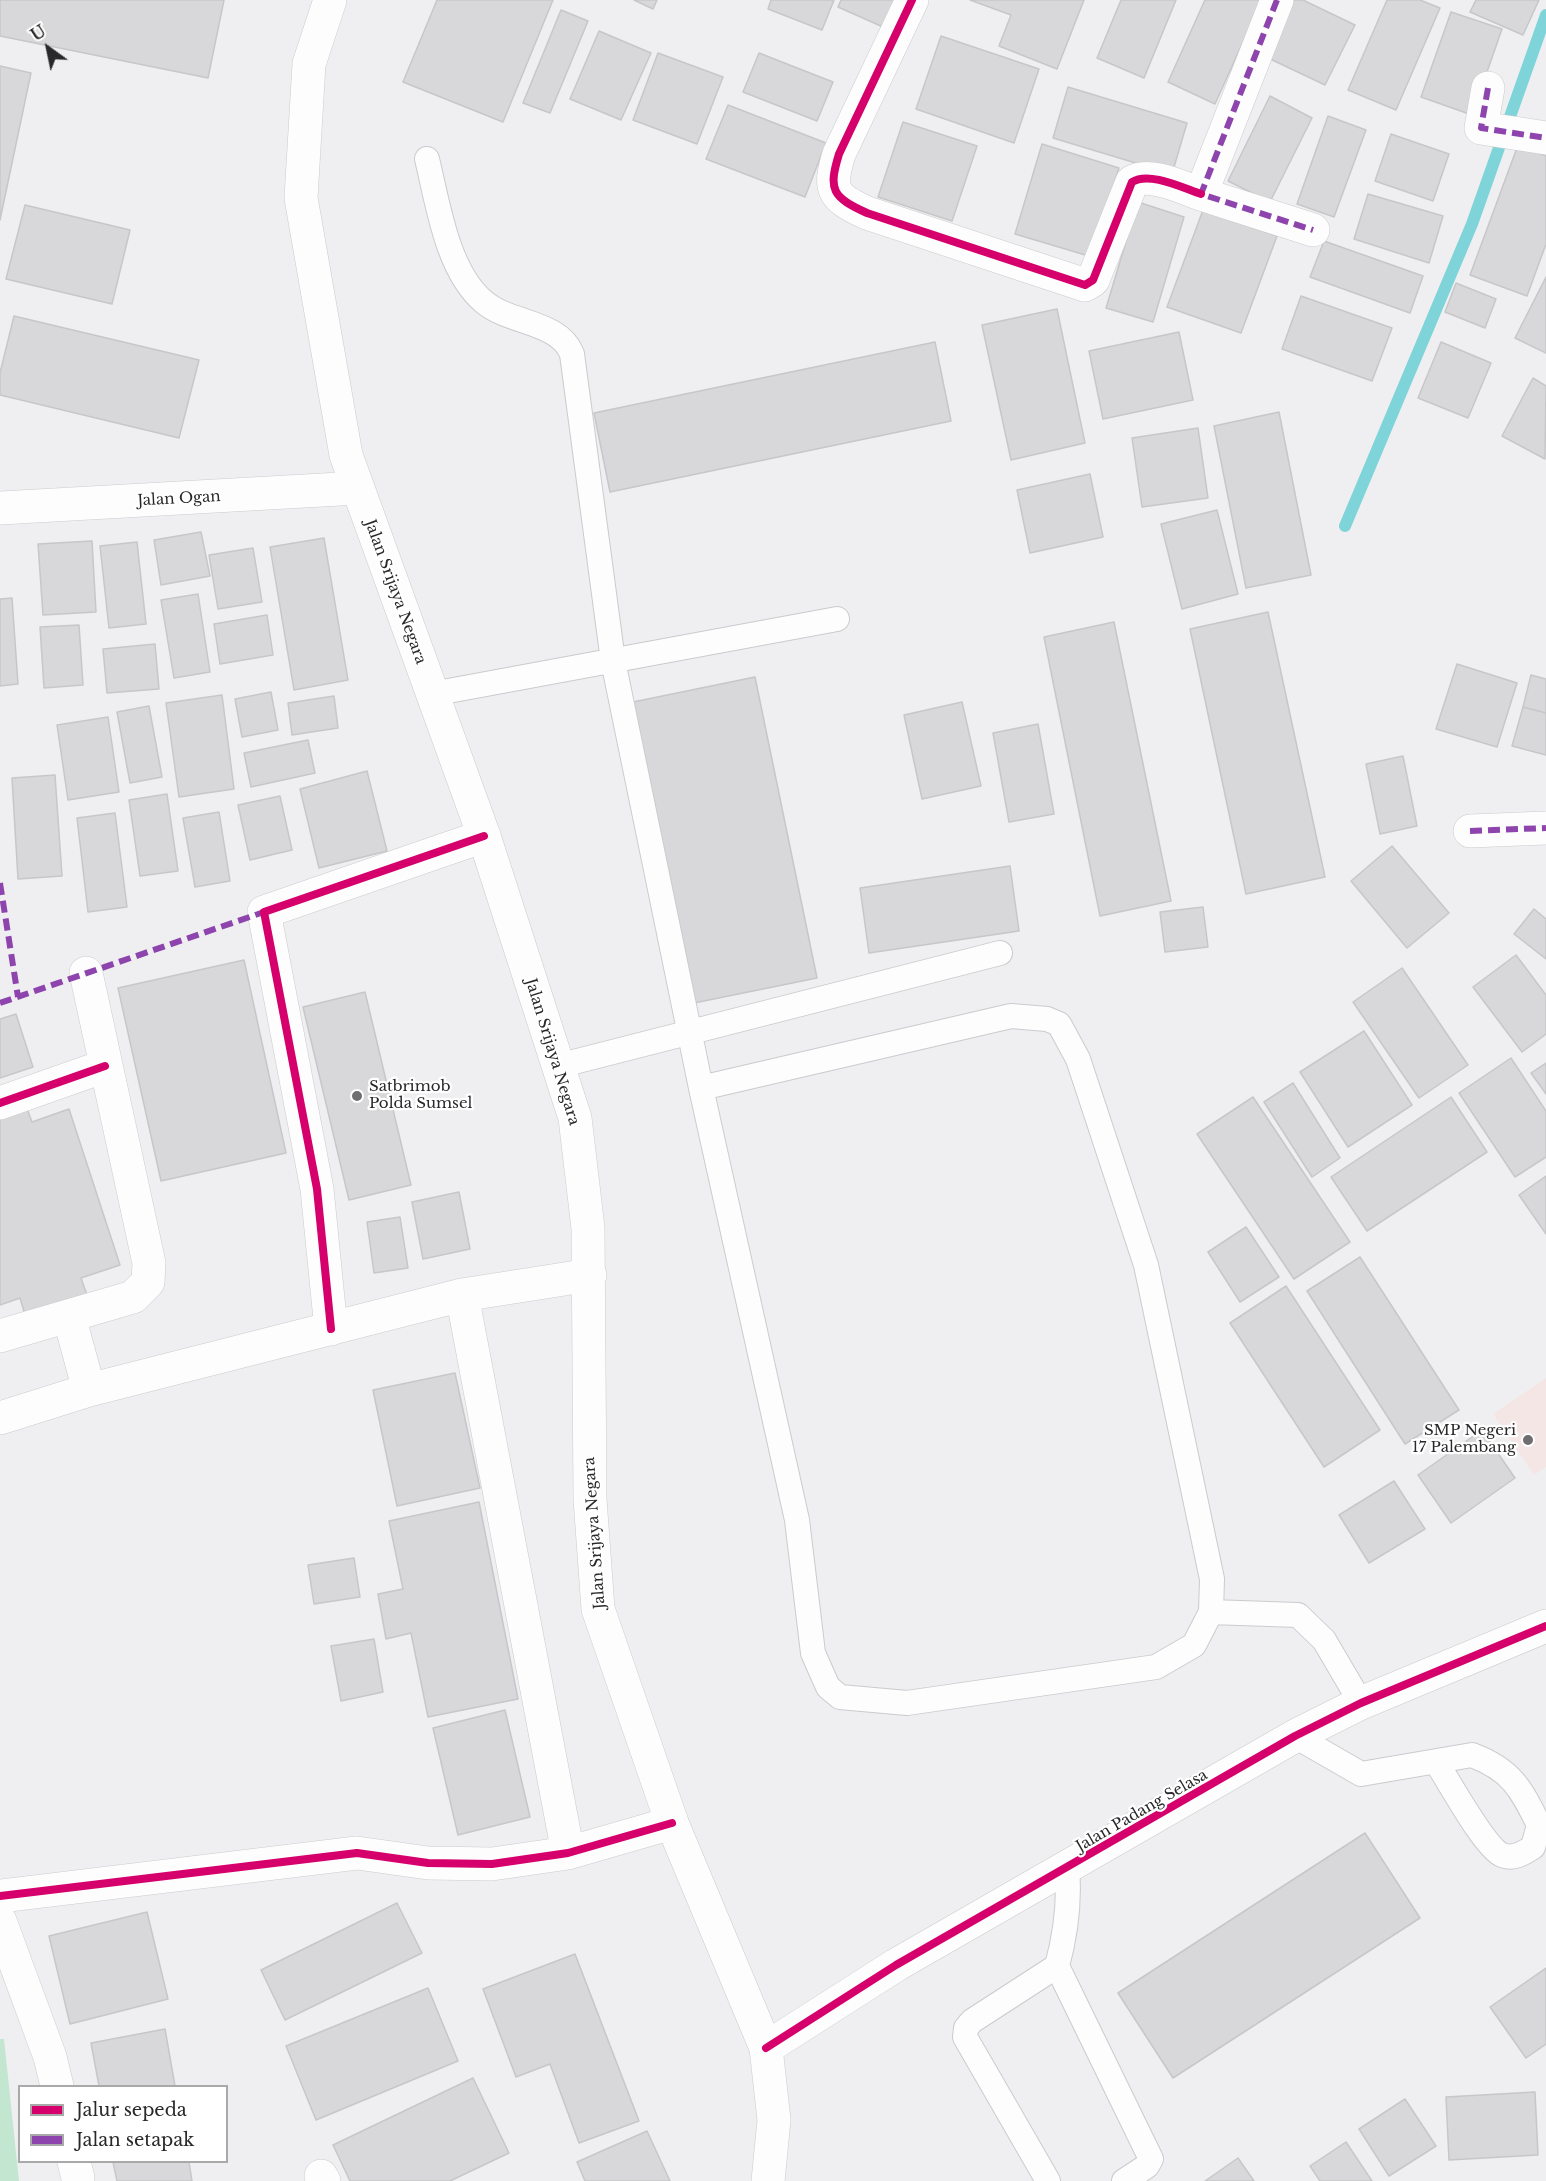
<!DOCTYPE html>
<html>
<head>
<meta charset="utf-8">
<style>
  body { margin:0 }
  #map { position:relative; width:1546px; height:2181px; overflow:hidden; background:#efeff2; font-family:"Libre Baskerville",serif }
  canvas { display:block }
  .legend { position:absolute; left:18px; top:2085px; width:210px; height:78px; box-sizing:border-box; background:#fff; border:2px solid #a9a9aa; margin:0; padding:8px 10px; list-style:none; font-size:18px; color:#29292b }
  .legend li { display:flex; align-items:center; gap:12px; height:30px }
  .legend b { width:30px; border:2px solid #a9a9aa }
  .north { position:absolute; left:18px; top:18px; width:60px; height:60px; -webkit-text-stroke:4px #fff; paint-order:stroke; rotate:327deg; font-size:16px; font-weight:700; line-height:24px; text-align:center; color:#29292b }
  .north::after { content:''; display:block; margin:auto; width:21px; height:27px; background:#29292b; clip-path:polygon(50% 0,100% 100%,50% 72%,0 100%) }
</style>
</head>
<body>
<div id="map">
<canvas width="1546" height="2181"></canvas>
<ul class="legend">
<li><b style="height:8px;background:#d6006c"></b>Jalur sepeda</li>
<li><b style="height:8px;background:#8e44ad"></b>Jalan setapak</li>
</ul>
<div class="north">U</div>
</div>
<script>
const ctx = document.querySelector('canvas').getContext('2d');
ctx.lineJoin = 'round';
function fillPath(path, color) {
  ctx.fillStyle = color;
  ctx.fill(path, 'evenodd');
}
function stroke(path, color, width, dash) {
  ctx.strokeStyle = color;
  ctx.lineWidth = width;
  ctx.lineCap = dash ? 'butt' : 'round';
  ctx.setLineDash(dash || []);
  ctx.stroke(path);
}
function write(font, color, halo, rows, align = 'center') {
  ctx.font = font + ' "Libre Baskerville",serif';
  ctx.lineWidth = 4.5;
  ctx.setLineDash([]);
  ctx.textBaseline = 'middle';
  ctx.strokeStyle = halo;
  ctx.fillStyle = color;
  for (const [text, x, y, turn = 0] of rows) {
    ctx.save();
    ctx.translate(x, y);
    ctx.rotate((+turn || 0) * Math.PI / 180);
    ctx.textAlign = isNaN(turn) ? turn : align;
    if (halo) ctx.strokeText(text, 0, 0);
    ctx.fillText(text, 0, 0);
    ctx.restore();
  }
}
const education = new Path2D(`
  M 1546,1378 L 1546,1467 L 1534,1475 L 1493,1414 Z`);
const green = new Path2D(`
  M 0,2039 L 4,2039 L 19,2181 L 0,2181 Z`);
const stream = new Path2D(`
  M 1345,526 L 1472,224 L 1546,15`);
const building = new Path2D(`
  M 0,0 L 224,0 L 208,78 L 0,36 Z
  M 437,0 L 553,0 L 503,122 L 403,82 Z
  M 634,0 L 657,0 L 653,9 Z
  M 771,0 L 834,0 L 822,30 L 768,9 Z
  M 841,0 L 896,0 L 883,27 L 838,7 Z
  M 970,0 L 1084,0 L 1057,69 L 999,46 L 1011,15 Z
  M 1121,0 L 1176,0 L 1144,78 L 1097,58 Z
  M 1205,0 L 1262,0 L 1215,104 L 1168,82 Z
  M 1293,0 L 1303,0 L 1355,25 L 1325,85 L 1266,57 Z
  M 1387,0 L 1420,0 L 1440,8 L 1396,110 L 1348,90 Z
  M 1476,0 L 1539,0 L 1523,35 L 1470,12 Z
  M 561,10 L 588,21 L 550,113 L 523,103 Z
  M 1451,12 L 1502,29 L 1472,115 L 1421,97 Z
  M 599,31 L 651,53 L 621,120 L 570,99 Z
  M 941,36 L 1039,69 L 1014,143 L 916,109 Z
  M 658,53 L 723,77 L 697,144 L 633,120 Z
  M 759,53 L 833,82 L 817,121 L 743,92 Z
  M 0,66 L 31,73 L 0,220 Z
  M 1068,87 L 1187,123 L 1172,174 L 1053,138 Z
  M 1270,96 L 1312,118 L 1270,202 L 1228,181 Z
  M 728,105 L 826,143 L 805,197 L 706,159 Z
  M 1328,116 L 1366,130 L 1334,217 L 1297,204 Z
  M 903,122 L 977,146 L 952,221 L 878,197 Z
  M 1391,134 L 1449,154 L 1433,201 L 1375,181 Z
  M 1042,144 L 1119,168 L 1092,257 L 1015,234 Z
  M 1518,145 L 1546,156 L 1546,244 L 1527,296 L 1470,275 Z
  M 1368,194 L 1443,216 L 1429,263 L 1354,239 Z
  M 1138,202 L 1184,217 L 1153,322 L 1106,308 Z
  M 25,205 L 130,230 L 112,304 L 6,279 Z
  M 1203,210 L 1277,236 L 1241,333 L 1167,307 Z
  M 1324,241 L 1423,276 L 1410,313 L 1310,277 Z
  M 1546,277 L 1546,353 L 1515,338 Z
  M 1456,283 L 1496,299 L 1485,328 L 1445,312 Z
  M 1301,296 L 1392,328 L 1372,381 L 1282,349 Z
  M 1057,309 L 1085,443 L 1011,460 L 982,325 Z
  M 14,316 L 199,360 L 179,438 L 0,395 L 0,373 Z
  M 1179,332 L 1193,400 L 1103,419 L 1089,351 Z
  M 935,342 L 951,421 L 610,492 L 594,413 Z
  M 1441,342 L 1491,363 L 1468,418 L 1418,398 Z
  M 1533,378 L 1546,386 L 1545,459 L 1502,436 Z
  M 1279,412 L 1311,575 L 1246,588 L 1214,426 Z
  M 1198,428 L 1208,498 L 1142,507 L 1132,438 Z
  M 1090,474 L 1103,537 L 1030,553 L 1017,490 Z
  M 1217,510 L 1238,594 L 1182,609 L 1161,524 Z
  M 201,532 L 210,576 L 161,585 L 154,540 Z
  M 324,538 L 348,680 L 294,690 L 270,547 Z
  M 92,541 L 96,612 L 43,615 L 38,544 Z
  M 137,542 L 146,624 L 109,628 L 100,546 Z
  M 253,548 L 262,602 L 218,609 L 209,555 Z
  M 198,594 L 210,672 L 174,678 L 161,600 Z
  M 12,598 L 18,684 L 0,686 L 0,599 Z
  M 1268,612 L 1325,877 L 1246,894 L 1190,629 Z
  M 267,615 L 273,655 L 220,664 L 214,624 Z
  M 1114,622 L 1171,901 L 1100,916 L 1044,637 Z
  M 79,625 L 83,685 L 44,688 L 40,627 Z
  M 155,644 L 159,689 L 107,693 L 103,649 Z
  M 1457,664 L 1517,683 L 1497,747 L 1436,729 Z
  M 1531,675 L 1546,679 L 1546,713 L 1523,707 Z
  M 755,677 L 817,978 L 694,1003 L 633,702 Z
  M 271,692 L 278,730 L 242,737 L 235,699 Z
  M 222,695 L 234,789 L 179,797 L 166,703 Z
  M 334,696 L 338,728 L 292,735 L 288,703 Z
  M 962,702 L 981,786 L 922,799 L 904,715 Z
  M 149,706 L 162,777 L 130,783 L 117,712 Z
  M 1523,707 L 1546,713 L 1546,755 L 1512,746 Z
  M 108,717 L 119,792 L 68,800 L 57,725 Z
  M 1038,724 L 1054,814 L 1009,822 L 993,733 Z
  M 308,740 L 315,773 L 251,787 L 244,753 Z
  M 1403,756 L 1417,826 L 1380,834 L 1366,764 Z
  M 367,771 L 387,851 L 319,868 L 300,789 Z
  M 55,775 L 62,876 L 18,879 L 12,778 Z
  M 167,794 L 178,871 L 140,876 L 129,800 Z
  M 280,796 L 292,850 L 250,860 L 238,805 Z
  M 219,812 L 230,881 L 195,887 L 183,818 Z
  M 115,813 L 127,907 L 88,912 L 77,818 Z
  M 1392,846 L 1449,913 L 1407,948 L 1351,881 Z
  M 1010,866 L 1019,931 L 869,953 L 860,888 Z
  M 1203,907 L 1208,947 L 1165,952 L 1160,912 Z
  M 1534,909 L 1546,919 L 1546,959 L 1514,934 Z
  M 1516,955 L 1546,995 L 1546,1034 L 1522,1052 L 1473,987 Z
  M 244,960 L 286,1153 L 161,1181 L 118,988 Z
  M 1402,968 L 1468,1065 L 1419,1098 L 1353,1002 Z
  M 365,992 L 411,1185 L 349,1200 L 303,1007 Z
  M 16,1014 L 33,1067 L 0,1078 L 0,1019 Z
  M 1364,1031 L 1412,1105 L 1348,1147 L 1300,1072 Z
  M 1511,1058 L 1546,1111 L 1546,1157 L 1515,1177 L 1459,1093 Z
  M 1546,1063 L 1546,1094 L 1531,1073 Z
  M 1293,1083 L 1340,1158 L 1312,1177 L 1264,1102 Z
  M 1253,1097 L 1350,1242 L 1294,1279 L 1197,1134 Z
  M 1451,1097 L 1487,1152 L 1367,1231 L 1331,1177 Z
  M 26,1106 L 32,1122 L 69,1109 L 120,1265 L 81,1278 L 88,1298 L 26,1318 L 20,1298 L 0,1305 L 0,1115 Z
  M 1546,1176 L 1546,1234 L 1519,1195 Z
  M 459,1192 L 470,1249 L 423,1259 L 412,1202 Z
  M 400,1217 L 408,1268 L 374,1273 L 367,1222 Z
  M 1246,1227 L 1279,1277 L 1240,1302 L 1208,1252 Z
  M 1360,1257 L 1459,1410 L 1405,1444 L 1307,1291 Z
  M 1286,1286 L 1380,1430 L 1324,1467 L 1230,1323 Z
  M 455,1373 L 480,1488 L 397,1506 L 373,1390 Z
  M 1482,1430 L 1515,1478 L 1451,1523 L 1418,1475 Z
  M 1394,1481 L 1425,1529 L 1369,1563 L 1339,1515 Z
  M 479,1502 L 518,1699 L 428,1717 L 411,1633 L 386,1639 L 378,1594 L 403,1589 L 389,1521 Z
  M 354,1558 L 360,1597 L 314,1604 L 308,1565 Z
  M 374,1639 L 383,1692 L 341,1701 L 331,1646 Z
  M 505,1710 L 530,1817 L 458,1835 L 433,1728 Z
  M 1365,1833 L 1420,1918 L 1173,2078 L 1118,1993 Z
  M 397,1903 L 422,1953 L 285,2020 L 261,1970 Z
  M 147,1912 L 168,1999 L 70,2024 L 49,1936 Z
  M 575,1954 L 639,2121 L 579,2143 L 550,2064 L 516,2077 L 483,1989 Z
  M 1546,1968 L 1546,2044 L 1526,2058 L 1490,2007 Z
  M 428,1988 L 458,2061 L 316,2120 L 286,2046 Z
  M 165,2029 L 175,2086 L 99,2086 L 91,2043 Z
  M 473,2078 L 509,2153 L 450,2181 L 350,2181 L 333,2145 Z
  M 1535,2092 L 1538,2155 L 1449,2160 L 1446,2097 Z
  M 1405,2099 L 1436,2146 L 1389,2176 L 1359,2129 Z
  M 647,2131 L 670,2181 L 585,2181 L 577,2162 Z
  M 1346,2142 L 1372,2181 L 1320,2181 L 1310,2166 Z
  M 1238,2158 L 1254,2181 L 1205,2181 Z
  M 113,2162 L 189,2162 L 192,2181 L 117,2181 Z`);
const lane = new Path2D(`
  M 427,159 C 438,204 447,271 484,302 C 510,324 559,321 572,354 L 613,661 L 701,1088 L 797,1520 L 813,1653 L 828,1687 L 840,1697 L 907,1703 L 1156,1667 L 1194,1645 L 1211,1612 L 1212,1579 L 1146,1265 L 1078,1059 L 1059,1024 L 1047,1019 L 1011,1016 L 701,1088
  M 432,694 L 837,619
  M 558,1066 L 1000,953
  M 1211,1612 L 1298,1615 L 1324,1640 L 1361,1703
  M 1295,1736 L 1361,1774 L 1472,1755 C 1512,1770 1521,1789 1539,1825 L 1533,1847 C 1524,1853 1513,1860 1502,1855 C 1484,1847 1449,1781 1436,1762
  M 1067,1869 C 1070,1903 1066,1933 1057,1966 L 1151,2159 L 1147,2166 L 1124,2181
  M 1048,2181 L 965,2037 L 966,2028 L 972,2021 L 1057,1966`);
const street = new Path2D(`
  M 912,0 L 839,154 C 828,190 832,197 867,213 L 1085,285 L 1093,280 L 1132,182 C 1149,171 1183,188 1201,194
  M 1277,0 L 1201,194 L 1313,230
  M 1488,88 L 1481,128 L 1546,138
  M 1470,831 L 1546,828
  M 0,1103 L 105,1066
  M 462,1295 L 568,1853
  M 69,1316 L 89,1390
  M 331,1329 L 317,1189 L 264,912 L 484,836
  M 0,1336 L 133,1297 L 148,1282 L 149,1263 L 86,973
  M 0,1418 L 89,1390 L 462,1295 L 590,1275
  M 0,1896 L 357,1853 L 428,1863 L 492,1864 L 568,1853 L 672,1823
  M 0,1921 L 50,2057 L 57,2086
  M 74,2162 L 78,2178
  M 321,2176 L 324,2181`);
const secondary = new Path2D(`
  M 330,0 L 309,64 L 301,198 L 346,455 L 484,836 L 575,1118 L 588,1228 L 590,1499 L 598,1609 L 672,1823 L 766,2048 L 774,2120 L 768,2181
  M 0,508 L 358,488
  M 766,2048 L 896,1965 L 1295,1736 L 1361,1703 L 1546,1626`);
const quiet = new Path2D(`
  M 1277,0 L 1201,194 L 1313,230
  M 1488,88 L 1481,128 L 1546,138
  M 1470,831 L 1546,828
  M 0,883 L 18,997
  M 0,1003 L 264,912`);
const cycleway = new Path2D(`
  M 912,0 L 839,154 C 828,190 832,197 867,213 L 1085,285 L 1093,280 L 1132,182 C 1149,171 1183,188 1201,194
  M 0,1103 L 105,1066
  M 331,1329 L 317,1189 L 264,912 L 484,836
  M 0,1896 L 357,1853 L 428,1863 L 492,1864 L 568,1853 L 672,1823
  M 766,2048 L 896,1965 L 1295,1736 L 1361,1703 L 1546,1626`);
const markers = [
  [357,1096,6,"#6e6e71"],
  [1528,1440,6,"#6e6e71"]
];
const streetNames = [
  ["Jalan Ogan",179,499,-3],
  ["Jalan Srijaya Negara",395,592,70],
  ["Jalan Srijaya Negara",552,1052,73],
  ["Jalan Srijaya Negara",595,1533,-94],
  ["Jalan Padang Selasa",1142,1811,-30]
];
const poiNames = [
  ["Satbrimob",369,1087],
  ["Polda Sumsel",369,1104],
  ["SMP Negeri",1516,1431,"right"],
  ["17 Palembang",1516,1448,"right"]
];
fillPath(education, '#f4e6e4');
fillPath(green, '#c2e6cf');
stroke(stream, '#7ed4d8', 12);
fillPath(building, '#d8d8da');
stroke(building, '#c7c7c9', 1.5);
stroke(lane, '#cbcbce', 26);
stroke(street, '#cbcbce', 34);
stroke(secondary, '#cbcbce', 34);
stroke(lane, '#fdfdfd', 24);
stroke(street, '#fdfdfd', 33);
stroke(secondary, '#fdfdfd', 33);
stroke(quiet, '#8e44ad', 6, [12, 6]);
stroke(cycleway, '#d6006c', 8);
for (const [x, y, r, color] of markers) {
  const dot = new Path2D();
  dot.arc(x, y, r, 0, 2 * Math.PI);
  ctx.fillStyle = color;
  ctx.fill(dot);
  stroke(dot, '#fff', 2);
}
write('15px', '#29292b', '#fff', streetNames);
write('15px', '#29292b', '#fff', poiNames, 'left');
</script>
</body>
</html>
